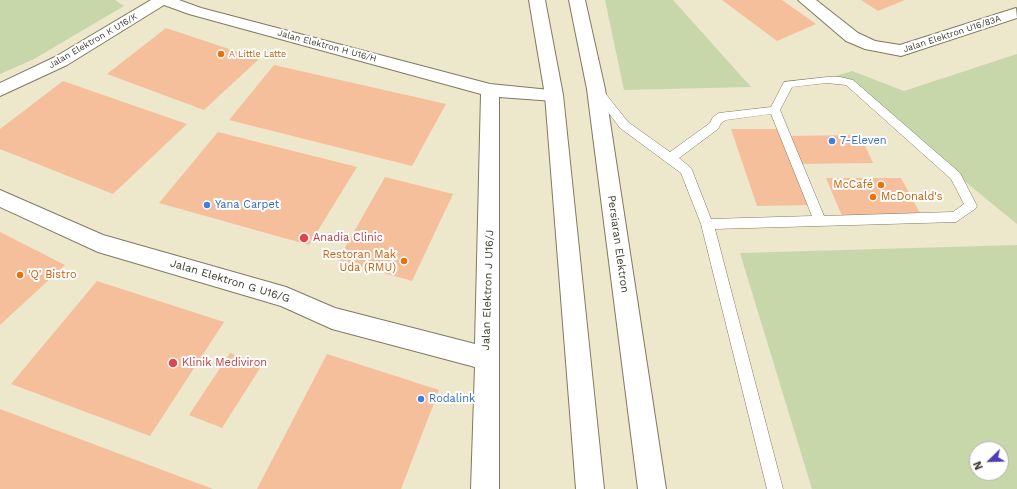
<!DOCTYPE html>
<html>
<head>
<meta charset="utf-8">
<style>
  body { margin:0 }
  #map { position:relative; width:1017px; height:489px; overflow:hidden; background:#ede7cb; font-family:"Work Sans",sans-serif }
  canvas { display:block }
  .north { position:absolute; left:969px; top:441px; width:40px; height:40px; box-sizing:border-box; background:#fff; border:1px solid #b2b1ac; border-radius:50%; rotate:247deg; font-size:11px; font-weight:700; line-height:16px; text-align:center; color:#3e3b30 }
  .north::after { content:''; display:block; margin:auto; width:14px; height:18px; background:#503db4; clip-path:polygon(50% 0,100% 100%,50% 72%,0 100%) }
</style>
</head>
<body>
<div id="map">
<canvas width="1017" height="489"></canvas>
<div class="north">N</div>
</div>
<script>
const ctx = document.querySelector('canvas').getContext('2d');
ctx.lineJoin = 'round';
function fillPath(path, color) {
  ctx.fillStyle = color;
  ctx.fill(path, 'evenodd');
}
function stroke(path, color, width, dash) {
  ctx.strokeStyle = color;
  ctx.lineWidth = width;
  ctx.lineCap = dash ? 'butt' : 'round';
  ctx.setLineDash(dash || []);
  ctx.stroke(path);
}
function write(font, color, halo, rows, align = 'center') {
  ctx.font = font + ' "Work Sans",sans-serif';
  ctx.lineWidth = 4;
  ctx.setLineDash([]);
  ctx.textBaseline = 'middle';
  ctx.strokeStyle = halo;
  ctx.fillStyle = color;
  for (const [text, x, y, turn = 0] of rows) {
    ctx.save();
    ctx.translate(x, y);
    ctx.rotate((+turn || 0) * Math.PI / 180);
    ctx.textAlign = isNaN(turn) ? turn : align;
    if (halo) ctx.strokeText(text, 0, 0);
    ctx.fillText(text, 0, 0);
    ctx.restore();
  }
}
const green = new Path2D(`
  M 0,0 L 115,0 L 124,6 L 34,59 L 0,74 Z
  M 605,0 L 673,0 L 751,87 L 624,90 Z
  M 1017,54 L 1017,224 L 836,76 L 852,71 L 904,91 Z
  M 1017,245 L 1017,489 L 812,489 L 740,253 ZM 977,449 L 1001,449 L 1001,473 L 977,473 Z`);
const building = new Path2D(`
  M 722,0 L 782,0 L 816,24 L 777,41 Z
  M 861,0 L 905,0 L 878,11 Z
  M 166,28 L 259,59 L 204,110 L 107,74 Z
  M 274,65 L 446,104 L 412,166 L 229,120 Z
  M 63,81 L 187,124 L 113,194 L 0,149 L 0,129 Z
  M 731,129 L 783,129 L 786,136 L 860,135 L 873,163 L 797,164 L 813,205 L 757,206 Z
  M 218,132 L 357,167 L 309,245 L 159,203 Z
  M 385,177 L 453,194 L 412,281 L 338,260 Z
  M 826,178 L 901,178 L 921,215 L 842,216 Z
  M 0,232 L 65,265 L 0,325 Z
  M 97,281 L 224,322 L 150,436 L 11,384 Z
  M 230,353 L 262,365 L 222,428 L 189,415 Z
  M 327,354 L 439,390 L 401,489 L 257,489 Z
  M 0,409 L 213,489 L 0,489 Z`);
const service = new Path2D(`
  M 827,77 L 840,77 L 853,80 L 960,173 L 977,206 L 975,209 L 956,222 L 715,229 L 783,489 L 767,489 L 701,224 L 681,173 L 620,128 L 592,91 L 593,88 L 601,88 L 628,122 L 670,152 L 710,123 L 713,117 L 719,113 L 771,107 L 784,82 ZM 827,83 L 846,85 L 951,179 L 964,204 L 953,212 L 824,216 L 780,110 L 792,87 ZM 771,114 L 812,216 L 711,219 L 692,170 L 690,167 L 679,158 L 718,129 L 721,123 L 726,120 Z`);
const minor = new Path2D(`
  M 151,0 L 179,0 L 201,8 L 490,84 L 560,91 L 563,95 L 560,99 L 554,101 L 499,97 L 499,489 L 471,489 L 475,367 L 332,329 L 281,306 L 98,252 L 0,207 L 0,190 L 103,235 L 286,287 L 335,308 L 475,344 L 481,94 L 189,14 L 164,5 L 67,65 L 0,96 L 0,83 L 55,57 Z
  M 798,0 L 816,0 L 858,33 L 875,41 L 900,45 L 1016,8 L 1017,18 L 901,56 L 865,49 L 846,41 Z`);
const secondary = new Path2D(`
  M 529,0 L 545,0 L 563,95 L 604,489 L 576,489 L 545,95 Z
  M 569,0 L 585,0 L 605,89 L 666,489 L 638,489 L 587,89 Z`);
const markers = [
  [221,54,4,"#e8710a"],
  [832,141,4,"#3f7fe0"],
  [881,185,4,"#e8710a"],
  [873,197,4,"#e8710a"],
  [207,205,4,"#3f7fe0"],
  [304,238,5,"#e0444e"],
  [404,261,4,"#e8710a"],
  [20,275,4,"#e8710a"],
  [173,363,5,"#e0444e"],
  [421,399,4,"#3f7fe0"]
];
const farStreetnames = [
  ["Jalan Elektron U16/83A",952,34,-18],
  ["Jalan Elektron K U16/K",93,41,-30],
  ["Jalan Elektron H U16/H",327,46,15]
];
const farFoodnames = [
  ["A Little Latte",229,54]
];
const shopNames = [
  ["7-Eleven",840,141],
  ["Yana Carpet",215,205],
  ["Rodalink",429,399]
];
const foodNames = [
  ["McCafé",873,185],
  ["McDonald's",881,197,"left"],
  ["Restoran Mak",396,255],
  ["Uda (RMU)",396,268],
  ["'Q' Bistro",28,275,"left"]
];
const healthNames = [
  ["Anadia Clinic",313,238],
  ["Klinik Mediviron",182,363]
];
const streetNames = [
  ["Persiaran Elektron",618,244,82],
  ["Jalan Elektron G U16/G",230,281,17],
  ["Jalan Elektron J U16/J",488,290,-88]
];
fillPath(green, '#c7d7aa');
fillPath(building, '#f6bf9b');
stroke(service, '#807a62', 1);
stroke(minor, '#807a62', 2);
stroke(secondary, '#807a62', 2);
fillPath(service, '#fff');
fillPath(minor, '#fff');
fillPath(secondary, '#fff');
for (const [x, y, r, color] of markers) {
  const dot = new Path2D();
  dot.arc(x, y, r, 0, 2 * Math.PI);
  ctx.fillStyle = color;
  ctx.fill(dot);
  stroke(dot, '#fff', 1.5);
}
write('9px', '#3e3b30', '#fff', farStreetnames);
write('9px', '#c56008', '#fff', farFoodnames, 'left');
write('11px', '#366cbe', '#fff', shopNames, 'left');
write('11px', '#c56008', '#fff', foodNames, 'right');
write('11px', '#be3a42', '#fff', healthNames, 'left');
write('11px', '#3e3b30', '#fff', streetNames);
</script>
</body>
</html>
